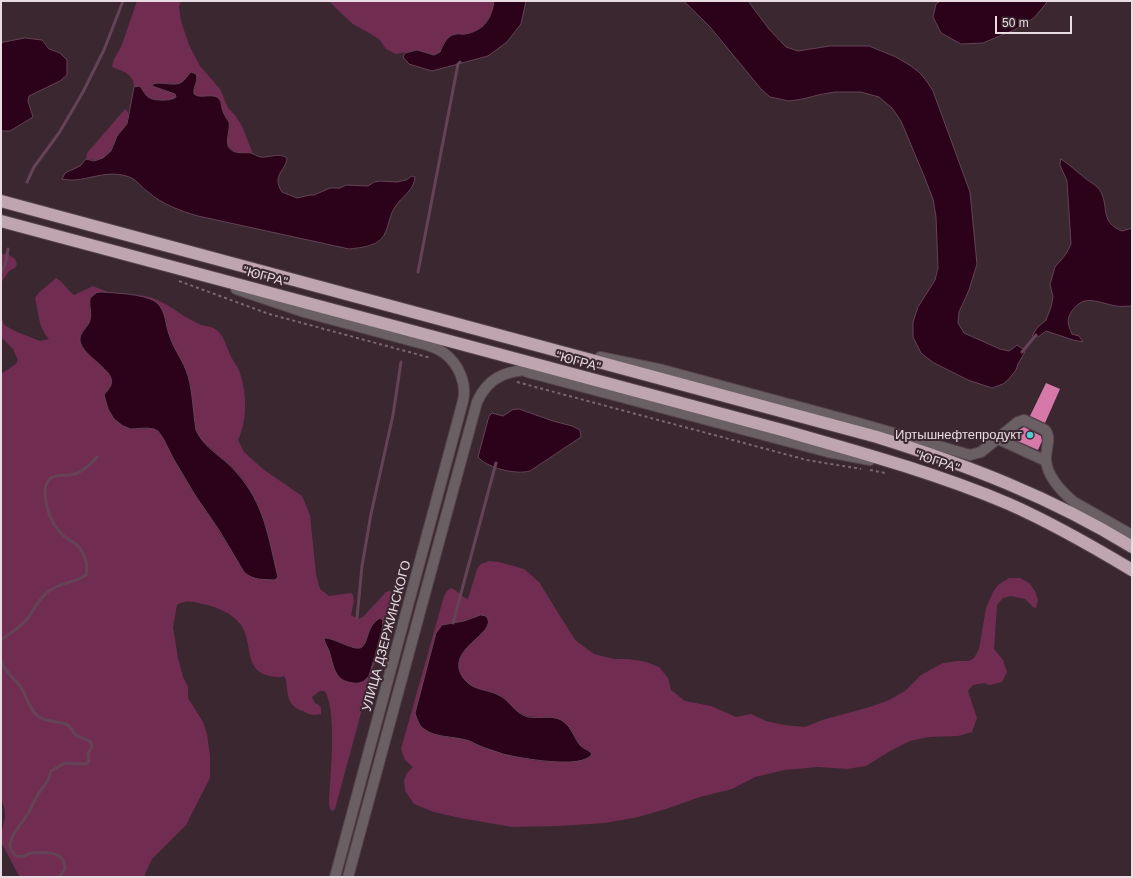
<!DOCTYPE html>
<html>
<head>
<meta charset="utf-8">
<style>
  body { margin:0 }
  #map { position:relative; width:1133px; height:878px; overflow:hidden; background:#3a2730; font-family:Arial,sans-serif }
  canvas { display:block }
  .frame { position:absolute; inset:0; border:2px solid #e8dbe1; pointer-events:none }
  .scale { position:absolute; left:995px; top:16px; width:77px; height:18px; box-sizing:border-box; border:2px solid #e8dbe1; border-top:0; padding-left:5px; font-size:12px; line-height:14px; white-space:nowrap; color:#e8dbe1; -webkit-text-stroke:3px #3a2730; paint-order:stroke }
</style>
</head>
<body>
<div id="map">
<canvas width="1133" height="878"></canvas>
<div class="frame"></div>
<div class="scale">50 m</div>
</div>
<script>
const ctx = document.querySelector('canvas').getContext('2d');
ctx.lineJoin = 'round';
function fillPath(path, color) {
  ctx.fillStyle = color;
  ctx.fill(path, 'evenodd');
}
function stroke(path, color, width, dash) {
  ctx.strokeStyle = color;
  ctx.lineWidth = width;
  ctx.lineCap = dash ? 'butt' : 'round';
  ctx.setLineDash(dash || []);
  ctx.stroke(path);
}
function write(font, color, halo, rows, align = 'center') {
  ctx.font = font + ' Arial,sans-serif';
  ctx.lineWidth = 4;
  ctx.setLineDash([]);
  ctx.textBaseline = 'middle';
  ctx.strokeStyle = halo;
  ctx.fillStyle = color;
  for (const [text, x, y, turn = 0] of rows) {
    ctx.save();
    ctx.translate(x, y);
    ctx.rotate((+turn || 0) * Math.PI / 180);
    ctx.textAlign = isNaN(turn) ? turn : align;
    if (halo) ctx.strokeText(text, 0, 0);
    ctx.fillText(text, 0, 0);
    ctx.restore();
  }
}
const green = new Path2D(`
  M 137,1 L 181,1 L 179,7 L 181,21 L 189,45 L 200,66 L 220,89 L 228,108 L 235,115 L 242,126 L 253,154 L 238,153 L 228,147 L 227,143 L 229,132 L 229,122 L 223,112 L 221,102 L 213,96 C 206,96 200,98 194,94 C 193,86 199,81 196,74 L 191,72 C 188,75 185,80 182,82 C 176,86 162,81 153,86 L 172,92 L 176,97 C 172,101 154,101 149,98 C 146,96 143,91 141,87 L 134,87 C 134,74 123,71 112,67 L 114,59 L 121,47 Z
  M 329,1 L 494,1 C 491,23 478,36 456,34 L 443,43 L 440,52 L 434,55 L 417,50 L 396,54 L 386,49 L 380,40 L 371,34 L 353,24 L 343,15 Z
  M 125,109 L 128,112 C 128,116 128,121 126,124 C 124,129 119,132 117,137 C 109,153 108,163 86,159 L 87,153 Z
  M 6,253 L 15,259 L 17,264 L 15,268 L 9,271 L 1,283 L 1,255 Z
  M 56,278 C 64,282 67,290 74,295 L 93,286 L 110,293 L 101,292 L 89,304 C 90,308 91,312 91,316 C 91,325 79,330 80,340 C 83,357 104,363 111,377 C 115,386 101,394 108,408 C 112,417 122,427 132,429 C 146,431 155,423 164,439 C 174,458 183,477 195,495 C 203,508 213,520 220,533 C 226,542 232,552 238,561 C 239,565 241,569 244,572 C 253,580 264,579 275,580 L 278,577 C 268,538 264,502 236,471 C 225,459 210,449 199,438 L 196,430 L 188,375 L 172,345 L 168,334 L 166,319 L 158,304 L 153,300 L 137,295 C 156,296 169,306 184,316 C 189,319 195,322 201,325 C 205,326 211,326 215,329 C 224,335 225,343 229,352 C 231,358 235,363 238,368 C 247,390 248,419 238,440 L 244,452 L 263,469 L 302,496 L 310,515 L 316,574 L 320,589 L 329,596 L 351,593 L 353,595 L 354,601 L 351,615 L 358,619 L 363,617 L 386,592 L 390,591 L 393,595 L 335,809 L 332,811 L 330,809 L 329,803 C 330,775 337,717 326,693 L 324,691 L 320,691 L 312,697 L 315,703 L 319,705 L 321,708 L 321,714 C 315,716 310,715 305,712 C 292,707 288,703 287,688 C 286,683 287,680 284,676 C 279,678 275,677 269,676 C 243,670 253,641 241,625 C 232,613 217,607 203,604 C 193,602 186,599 177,605 L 173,627 L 178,658 L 183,677 L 188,687 L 188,698 L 203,722 L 207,734 L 210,756 L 210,778 L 186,825 L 152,859 L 145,874 L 145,877 L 18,877 L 19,876 L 1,842 C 1,824 10,818 1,799 L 1,374 L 16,364 L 18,360 L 13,349 L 1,337 L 1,315 L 4,325 L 17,332 L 40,341 L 49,339 C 38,327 39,314 35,298 C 41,289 49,285 56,278 ZM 368,633 L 357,683 L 331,655 L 324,639 L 329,638 L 358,649 C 365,646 366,640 368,633 Z
  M 489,561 L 499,562 L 524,569 L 539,582 L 575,640 L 594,654 L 614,659 L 629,659 L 646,662 L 659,667 L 668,678 L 671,690 L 685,701 L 711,706 L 736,717 L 751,714 L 766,721 L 784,725 L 805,727 L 822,720 L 870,707 L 889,700 L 905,691 L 921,675 L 943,663 L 957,661 L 969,661 L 974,658 L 979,649 L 986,608 L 993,592 L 998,585 L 1009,578 L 1020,578 L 1029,583 L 1035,591 L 1038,600 L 1036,608 L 1033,607 L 1025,599 L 1011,596 L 1003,598 L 997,605 L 994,649 L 1003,660 L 1007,672 L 1002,682 L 990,685 L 984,683 L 973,685 L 968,691 L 977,718 L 972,732 L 958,736 L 929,737 L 910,741 L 890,751 L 866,766 L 847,769 L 818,767 L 785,770 L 755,777 L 732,789 L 700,797 L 666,809 L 638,817 L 605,823 L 559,826 L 512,827 L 460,818 L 434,812 L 414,804 L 405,791 L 404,780 L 407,773 L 413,767 L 405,760 L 401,749 L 444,596 L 447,591 L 451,588 C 459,591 460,597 468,599 L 477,569 L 481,564 ZM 473,617 L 486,629 L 462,652 L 459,659 L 459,669 L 462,677 L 469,686 L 494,693 L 503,697 L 518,712 L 527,716 L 558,719 L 564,722 L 579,744 L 592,754 L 590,757 L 572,762 L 537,761 L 505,754 L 480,746 L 468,740 L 431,733 L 442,625 L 464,621 Z`);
const water = new Path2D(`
  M 494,1 L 526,1 L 521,24 L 507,42 L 488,56 L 432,71 L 409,64 L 403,57 L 405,53 L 417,50 L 434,55 L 440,52 C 443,45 447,35 456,34 C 459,33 462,35 465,34 C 484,31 492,18 494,1 Z
  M 684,1 L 748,1 L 769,29 L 786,47 L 798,51 L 830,46 L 869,46 L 896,57 L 911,66 L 920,73 L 928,83 L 933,91 L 970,192 L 977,264 L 969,290 L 959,312 L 958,323 L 964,333 L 1000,349 L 1009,351 L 1017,345 L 1023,349 L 1025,352 L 1018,364 L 1016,370 L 1009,379 L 1003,384 L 992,388 L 968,380 L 934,363 L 921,353 L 913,337 L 913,322 L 918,307 L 935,280 L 938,268 L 936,217 L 933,199 L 924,176 L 901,121 L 892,108 L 879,97 L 861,92 L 835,92 L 818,95 L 803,99 L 789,101 L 770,97 L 761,89 L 710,27 Z
  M 941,1 L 1048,1 L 1034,18 L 1014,30 L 983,43 L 961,44 L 941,33 L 933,17 L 936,4 Z
  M 25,38 L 42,40 L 49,49 L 60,53 L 67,60 L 67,75 L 60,81 L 29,96 L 28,101 L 33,117 L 10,131 L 1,131 L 1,43 Z
  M 191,72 L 196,74 C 199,81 193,86 194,94 C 201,100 214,91 220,100 C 222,103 221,107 223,111 C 224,115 227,119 229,122 C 231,132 222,145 233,151 C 239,154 245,152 251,153 C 254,154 257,156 260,157 C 270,158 278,152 287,158 C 286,171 271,175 282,192 L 297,198 L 310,195 L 314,195 L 330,188 L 340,188 L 346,185 L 368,186 L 374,182 L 380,181 L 397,182 L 406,180 L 412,176 L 415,177 C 414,191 402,196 395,207 C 387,218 390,235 376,243 C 368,247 358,248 349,249 L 198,216 C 180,211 162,204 148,192 C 140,186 136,178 126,176 C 103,169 83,184 62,179 L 65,173 L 80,166 L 86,159 L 94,161 L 103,158 L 111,151 L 117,136 L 127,124 L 134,87 L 139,86 C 143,89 145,96 150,98 C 155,101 172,101 176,97 L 175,94 L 152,86 L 153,84 C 161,81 175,87 182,82 C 185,80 188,75 191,72 Z
  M 1061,159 C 1070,165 1077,172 1085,178 C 1091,183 1097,185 1101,192 C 1109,209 1100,222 1122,231 L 1132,228 L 1132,306 C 1127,306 1121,307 1116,306 C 1099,303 1084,293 1072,311 C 1066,319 1068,325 1072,334 L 1079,336 L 1083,342 L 1073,340 L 1046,331 L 1038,337 L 1032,336 L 1037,328 L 1046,320 L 1051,307 L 1053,297 L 1050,284 L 1055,267 L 1066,254 L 1071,244 L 1067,181 L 1060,165 Z
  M 101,292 C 115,293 147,294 157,303 C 166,311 165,324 169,334 C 173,349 184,361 188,376 C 193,393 193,413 196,430 C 204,449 224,457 236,472 C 265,504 268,537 278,577 L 275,580 C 263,579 254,581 244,572 L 219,530 L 195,495 L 173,458 L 163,438 L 158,431 L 154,429 L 147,428 L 131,429 L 123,426 L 114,419 L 108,409 L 104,395 C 106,392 110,388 111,385 C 117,371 82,356 80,341 C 79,332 88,328 90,320 C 92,313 89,306 90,298 L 96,293 Z
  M 519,409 L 553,421 L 572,426 L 580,430 L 581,437 L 530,471 C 516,475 487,468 478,457 L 489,416 L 492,413 L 503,416 L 512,410 Z
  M 481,615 L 486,616 C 501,633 441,649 464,679 C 474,692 489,688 502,697 C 511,703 516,714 528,717 C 540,719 555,714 564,722 C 572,728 574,738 580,745 C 583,749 588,749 592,754 C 583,770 519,758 503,754 C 495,751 487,749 480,746 C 475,744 471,741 466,740 C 452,736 436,738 424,729 C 419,726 417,719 415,713 L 436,633 L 442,625 L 464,621 Z
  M 380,618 L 383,620 L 382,632 L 369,676 C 364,682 360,684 353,683 C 335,681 334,668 330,654 C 329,649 325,644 324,639 L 326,638 C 336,639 356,652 362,647 C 369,641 366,626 380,618 Z`);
const stream = new Path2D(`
  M 27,182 L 34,167 L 59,133 L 83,92 L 104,50 L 123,1
  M 418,272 L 458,64 L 460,62
  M 1,273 L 6,262 L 8,249
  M 1022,352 L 1036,335
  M 357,618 L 362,566 L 371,514 L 393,415 L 401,362
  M 453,623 L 496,463
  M 1,640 C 10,633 21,627 28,618 C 35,608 39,598 49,591 C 61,582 75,583 86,575 C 89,564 84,552 76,544 C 70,540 63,537 59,531 C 50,521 46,507 45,494 C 45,468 64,479 78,473 C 86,469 92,463 97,457
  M 1,662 C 7,675 18,680 23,691 C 28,700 30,711 39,717 C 48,722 57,721 66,724 C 71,726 72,732 76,735 C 82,740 91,737 92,747 L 88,753 L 89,761 L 86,764 L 65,763 L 51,771 L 48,780 L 37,796 L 29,812 L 13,835 L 10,844 L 11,850 L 16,856 C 19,856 22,857 25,856 C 28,854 28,853 31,853 C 45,852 65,850 65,869 L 61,875 L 57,877`);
const building = new Path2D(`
  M 1046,383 L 1060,389 L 1045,423 L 1030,416 Z
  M 1024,427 L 1041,436 L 1042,441 L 1038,450 L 1015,440 L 1019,430 Z`);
const path = new Path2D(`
  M 179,281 L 269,314 L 431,358
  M 517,382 L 807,460 L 861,469
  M 870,470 L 885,473`);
const minor = new Path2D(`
  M 236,289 L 304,312 L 427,345 C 433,347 439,349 444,353 C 459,364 467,384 463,401 L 335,877
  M 600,357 L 663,370 L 855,422 L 970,455 L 981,452 L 1018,422 L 1024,420 L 1045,430 C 1052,437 1045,451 1046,461 C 1048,477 1062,492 1074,502 L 1132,535
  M 527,372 L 828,452 L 870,460
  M 998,439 L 1046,461
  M 348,877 L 477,402 C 491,371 513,371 543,368`);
const highway = new Path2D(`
  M 1,201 L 877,437 C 967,465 1051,497 1132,547
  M 1,221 L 782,430 C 859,452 936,473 1009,504 C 1052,523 1092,546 1132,570`);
const markers = [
  [1030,435,4,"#51ccd2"]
];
const streetNames = [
  ["\"ЮГРА\"",265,277,15],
  ["\"ЮГРА\"",578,362,15],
  ["\"ЮГРА\"",937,462,19],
  ["УЛИЦА ДЗЕРЖИНСКОГО",387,636,-75]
];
const poiNames = [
  ["Иртышнефтепродукт",1022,435]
];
fillPath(green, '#702d51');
fillPath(water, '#2b021a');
stroke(water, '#644356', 1);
stroke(stream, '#644356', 3);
fillPath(building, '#d679a8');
stroke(minor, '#56444c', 12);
stroke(highway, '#56444c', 14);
stroke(path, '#796870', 2, [3, 3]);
stroke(minor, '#6a6064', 10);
stroke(highway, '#bea5b0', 12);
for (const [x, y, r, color] of markers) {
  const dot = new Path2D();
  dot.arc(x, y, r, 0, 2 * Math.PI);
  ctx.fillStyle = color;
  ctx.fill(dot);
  stroke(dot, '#3a2730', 1.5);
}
write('13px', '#e8dbe1', '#3a2730', streetNames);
write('13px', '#e8dbe1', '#3a2730', poiNames, 'right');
</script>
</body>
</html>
